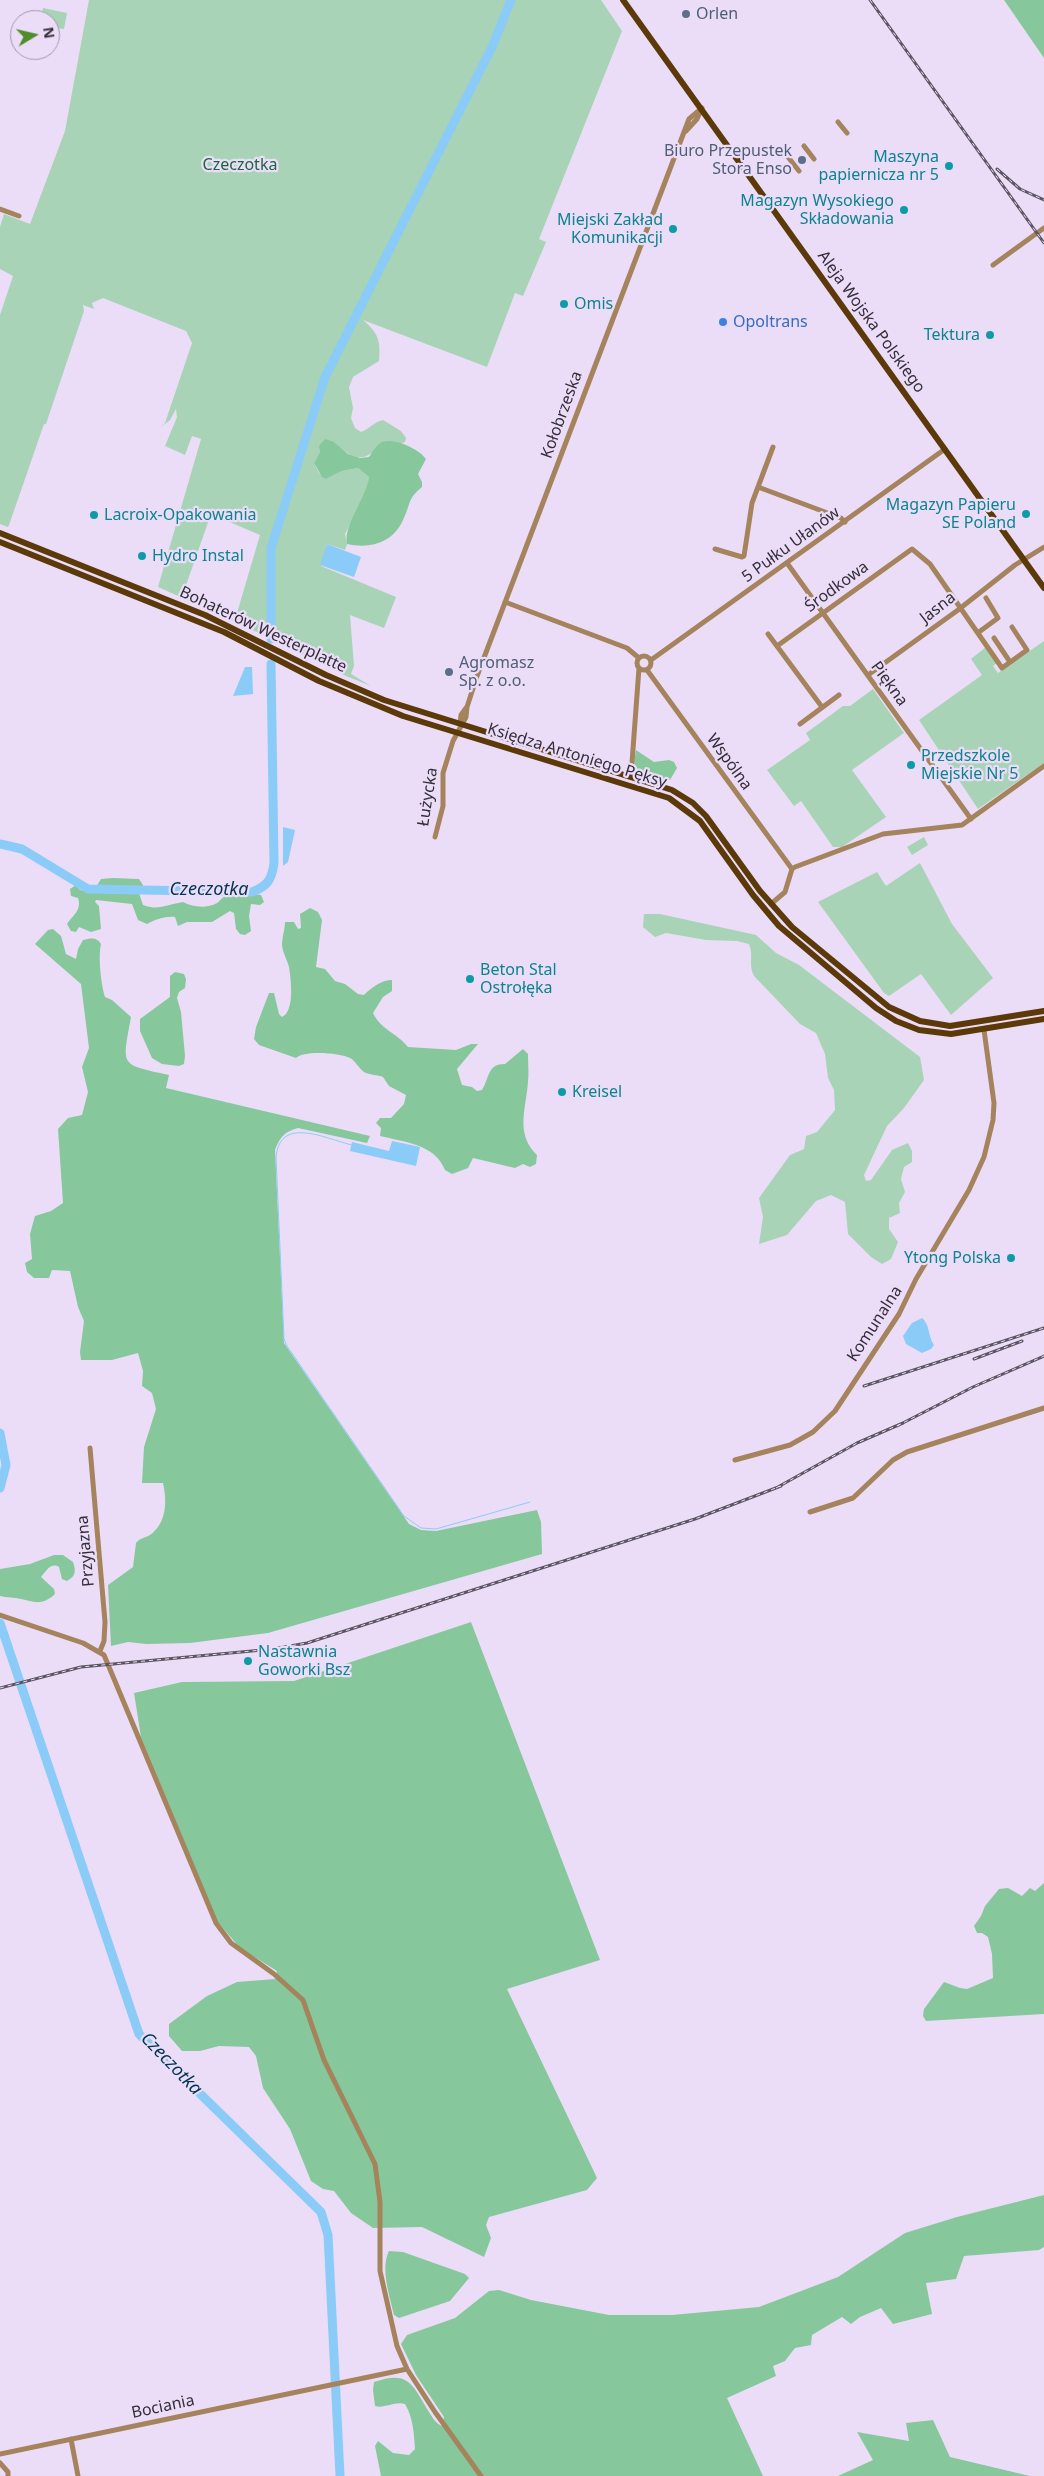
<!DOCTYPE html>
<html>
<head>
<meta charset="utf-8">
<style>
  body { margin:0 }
  #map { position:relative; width:1044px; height:2476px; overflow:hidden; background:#ebddf8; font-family:"Noto Sans",sans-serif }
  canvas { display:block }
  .north { position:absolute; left:10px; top:10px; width:50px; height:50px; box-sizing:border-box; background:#ebddf8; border:1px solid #a197ab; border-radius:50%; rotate:81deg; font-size:14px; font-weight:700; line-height:20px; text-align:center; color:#332e38 }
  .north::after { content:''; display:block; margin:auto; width:18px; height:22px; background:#508c2a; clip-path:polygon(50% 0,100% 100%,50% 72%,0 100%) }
</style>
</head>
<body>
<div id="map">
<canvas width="1044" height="2476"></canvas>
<div class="north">N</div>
</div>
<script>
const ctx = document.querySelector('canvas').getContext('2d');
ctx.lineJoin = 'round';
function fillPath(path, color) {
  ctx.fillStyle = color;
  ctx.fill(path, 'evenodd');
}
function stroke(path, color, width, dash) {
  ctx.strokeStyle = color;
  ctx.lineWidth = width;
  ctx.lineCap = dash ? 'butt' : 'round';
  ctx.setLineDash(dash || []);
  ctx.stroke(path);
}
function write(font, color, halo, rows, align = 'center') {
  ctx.font = font + ' "Noto Sans",sans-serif';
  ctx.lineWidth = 4.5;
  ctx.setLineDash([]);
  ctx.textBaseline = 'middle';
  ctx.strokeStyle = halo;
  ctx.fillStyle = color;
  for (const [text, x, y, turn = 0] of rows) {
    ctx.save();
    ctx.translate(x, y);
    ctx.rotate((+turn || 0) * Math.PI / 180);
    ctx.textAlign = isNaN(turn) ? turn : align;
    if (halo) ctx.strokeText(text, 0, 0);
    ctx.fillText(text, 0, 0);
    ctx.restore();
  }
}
const green = new Path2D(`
  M 89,0 L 601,0 L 622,31 L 539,239 L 546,242 L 523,296 L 515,293 L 487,367 L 363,320 C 378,333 381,340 379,361 L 353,377 L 349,387 L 353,408 L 351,418 L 355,428 L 361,432 C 369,429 374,422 383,420 L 401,431 L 406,438 L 405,442 L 399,444 L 388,441 C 364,460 359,465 334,442 L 320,452 L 314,463 L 319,473 L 326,479 L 342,471 L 358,468 L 369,477 L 368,486 L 361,502 L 345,534 L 347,544 L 345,550 L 327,544 L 321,566 L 396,597 L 384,628 L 350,615 L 354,666 L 351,674 L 371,686 L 346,676 L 210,609 L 212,603 L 237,613 L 260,535 L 211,514 L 184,591 L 193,596 L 194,603 L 158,587 L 201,439 L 192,436 L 185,455 L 165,446 L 177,417 L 176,409 L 170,420 L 161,427 L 165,423 L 192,343 L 186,331 L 103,298 L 92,303 L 94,309 L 83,305 L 84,311 L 46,424 L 44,424 L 9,525 L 8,527 L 0,524 L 0,315 L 13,276 L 0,269 L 0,227 L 4,214 L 30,224 L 65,131 Z
  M 43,8 L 67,13 L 64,29 L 50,27 L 50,20 L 41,20 Z
  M 1044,641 L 1044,763 L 978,809 L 919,720 L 982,675 L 971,659 L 986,647 L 997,663 L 993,666 L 998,673 Z
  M 873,689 L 904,733 L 852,770 L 886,817 L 842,847 L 833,847 L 801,801 L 794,806 L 767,770 L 810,740 L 806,733 L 843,706 L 850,706 Z
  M 924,837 L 928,845 L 912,855 L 907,847 Z
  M 920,863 L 952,924 L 993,978 L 951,1015 L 921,974 L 889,996 L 884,993 L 818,902 L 877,872 L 886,886 Z
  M 644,914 L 660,914 L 756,935 L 776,953 L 799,965 L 920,1057 L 924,1080 L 904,1108 L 887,1126 L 864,1175 L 866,1181 L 871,1180 L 892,1150 L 908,1143 L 912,1151 L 912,1162 L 904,1167 L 901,1179 L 905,1192 L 899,1203 L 900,1213 L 889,1218 L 889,1229 L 898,1242 L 891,1259 L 882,1264 L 871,1257 L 848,1234 L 845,1202 L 831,1195 L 816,1201 L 787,1235 L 759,1244 L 763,1217 L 759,1198 L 790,1155 L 804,1149 L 806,1136 L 817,1132 L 835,1110 L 834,1090 L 828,1078 L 825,1054 L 816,1033 L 800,1024 L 754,976 C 748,965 754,956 749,944 L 737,941 L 706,940 L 666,933 L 655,937 L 643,927 Z`);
const forest = new Path2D(`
  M 1004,0 L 1044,0 L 1044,58 Z
  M 325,439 L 334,442 L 348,454 L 360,458 L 369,457 C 372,453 375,447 379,444 C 390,435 419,449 426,459 L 418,474 L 422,482 L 422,487 C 407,499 411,504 403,520 C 393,543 370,549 347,544 C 343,525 366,499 369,477 L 358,468 L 342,471 L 326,479 L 322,477 L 314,463 L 320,452 L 319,446 Z
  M 636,750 L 654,762 L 669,760 L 674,762 L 677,768 L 670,780 L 665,780 L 638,770 L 634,763 Z
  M 113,878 L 139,879 L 143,885 L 139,893 L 143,905 C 157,911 169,904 183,902 C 193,907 206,909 217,903 C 220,901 222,897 226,896 C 235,892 252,894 261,895 L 264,902 L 260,905 L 251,904 L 249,916 L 251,931 L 245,935 L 240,934 L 236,929 L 234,913 L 230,911 L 212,922 L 187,922 L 178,926 L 175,917 C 166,916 156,919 147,924 L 138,920 L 132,904 L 96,900 L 95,902 L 99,906 L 101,929 L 91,932 L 79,927 L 76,932 L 71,931 L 67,924 C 73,915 82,910 78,898 L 71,896 L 70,889 L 76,885 L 80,890 L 93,892 L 101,879 Z
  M 310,908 L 318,912 L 322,920 L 316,967 L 325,969 L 335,981 L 345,984 L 358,994 L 364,995 C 371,988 381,980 392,980 L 392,991 L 383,997 L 373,1013 C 381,1030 397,1033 408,1047 L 456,1050 L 471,1044 L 478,1044 L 457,1069 L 462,1085 L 472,1087 L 477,1091 L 482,1090 C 490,1077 487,1064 505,1064 L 523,1049 L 528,1054 C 528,1064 529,1073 528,1082 C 526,1109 515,1134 537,1155 L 536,1164 L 530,1167 L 523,1164 L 515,1168 L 473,1158 L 468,1168 L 452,1174 L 445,1170 C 435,1144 404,1142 380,1136 L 381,1128 L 376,1123 L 380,1118 L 391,1118 L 404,1104 L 406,1095 L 389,1086 L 383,1077 C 378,1075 369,1075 364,1072 C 358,1068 356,1061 350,1058 C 340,1053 304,1050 296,1058 L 259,1045 L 254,1039 L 256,1027 L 269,993 L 274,993 L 279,1014 L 282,1017 C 295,1011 291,980 289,967 C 287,959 283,954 282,945 C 282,938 285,929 285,922 L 294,922 L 298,929 L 301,928 L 300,914 Z
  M 53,929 L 61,936 L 66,954 L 76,959 L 78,949 L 83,940 C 91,938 97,937 101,944 C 98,957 101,984 105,997 L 112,1000 L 131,1017 C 122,1067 119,1064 169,1075 L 166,1088 L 370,1136 L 367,1143 L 298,1128 C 284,1132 280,1137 275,1150 L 284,1343 L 409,1524 L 421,1530 L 436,1531 L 537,1510 L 541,1522 L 542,1554 L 268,1633 L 190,1643 L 146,1644 L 128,1642 L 111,1646 L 108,1585 L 133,1567 L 136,1543 C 140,1538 145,1538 150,1535 C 167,1523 167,1501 163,1483 L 142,1483 L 144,1447 L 156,1409 L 152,1393 L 142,1386 L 143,1371 L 138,1353 L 112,1360 L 81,1360 L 80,1352 L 84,1321 L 78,1307 L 70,1271 L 52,1270 L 49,1278 L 34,1278 L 27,1272 L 25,1263 L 32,1259 L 30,1234 L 35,1216 L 51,1211 L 63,1203 L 58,1129 L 68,1118 L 82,1115 L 88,1092 L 82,1067 L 89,1048 L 81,984 L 35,944 L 48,930 Z
  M 175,972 L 184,974 L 186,979 L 185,988 L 179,992 L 177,998 L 181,1012 L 185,1056 L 184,1064 L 179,1066 L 162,1064 L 152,1058 L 140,1031 L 140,1019 L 170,997 L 170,976 Z
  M 54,1555 L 63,1555 L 73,1562 C 76,1571 76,1576 67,1581 L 62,1579 L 59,1567 C 51,1562 46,1571 41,1577 L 54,1589 L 55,1594 C 42,1606 34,1602 21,1599 C 14,1597 7,1598 0,1596 L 0,1569 L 30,1564 Z
  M 471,1622 L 600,1960 L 507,1989 L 597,2178 L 587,2190 L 489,2217 L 486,2225 L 491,2238 L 484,2257 L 422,2227 L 373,2228 L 351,2213 L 334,2191 L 323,2189 L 311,2181 L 290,2129 L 263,2088 L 256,2056 L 249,2047 L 219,2046 L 200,2051 L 182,2051 L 169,2036 L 169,2024 L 207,1996 L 237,1982 L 275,1979 L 277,1971 L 240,1948 L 217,1921 L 141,1737 L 134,1693 L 182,1682 L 294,1681 Z
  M 1044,1883 L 1044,2014 L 926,2021 L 923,2016 L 924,2009 L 944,1982 L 960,1988 L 967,1989 L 993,1978 L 992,1954 L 988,1937 L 982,1933 L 977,1933 L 974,1926 L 981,1916 L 985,1906 L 999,1889 L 1008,1888 L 1022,1896 L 1030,1888 L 1035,1891 Z
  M 1044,2195 L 1044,2247 L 1039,2250 L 964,2256 L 956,2279 L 926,2283 L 932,2314 L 893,2324 L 881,2308 L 860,2317 L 851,2324 L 842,2317 L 812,2335 L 811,2345 L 795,2348 L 785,2361 L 773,2366 L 776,2376 L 727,2398 L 763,2476 L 381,2476 L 375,2446 L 378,2441 L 393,2453 L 409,2455 L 415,2449 C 414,2434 413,2417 405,2404 C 395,2401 384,2409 375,2406 L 373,2390 L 374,2382 C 409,2370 412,2384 429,2412 C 433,2418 435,2423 442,2426 L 444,2417 L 416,2375 L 401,2344 L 407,2335 L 455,2318 L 489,2291 L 499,2290 L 531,2300 L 609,2315 L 672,2315 L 759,2307 L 838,2277 L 905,2233 L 957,2217 Z
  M 389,2251 L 403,2252 L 465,2274 L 469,2278 L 450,2301 L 399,2318 L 394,2315 C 390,2297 380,2268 389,2251 Z
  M 933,2420 L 950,2457 L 1030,2476 L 838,2476 L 873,2460 L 857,2432 L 909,2441 L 906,2423 Z`);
const water = new Path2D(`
  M 327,544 L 361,557 L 354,577 L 320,565 Z
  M 245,667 L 252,667 L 253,694 L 233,696 Z
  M 283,827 L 295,830 L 288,862 L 283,866 Z
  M 392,1141 L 420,1147 L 416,1166 L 350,1151 L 352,1142 L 389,1151 Z
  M 922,1318 C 930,1324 928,1337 934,1345 L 931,1349 L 922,1353 L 906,1344 L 903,1336 L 912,1323 Z`);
const stream = new Path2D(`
  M 352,1145 C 326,1139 280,1115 276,1157 L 284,1339 L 287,1346 L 404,1516 L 421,1528 L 436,1529 L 530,1502`);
const river = new Path2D(`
  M 271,639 L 271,548 L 325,377 L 492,47 L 511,0
  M 0,844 L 22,849 L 88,889 L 252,892 C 268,886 272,879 274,863 L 271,664
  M 0,1433 L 6,1465 L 0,1488
  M 0,1623 L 139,2034 L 321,2212 L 328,2235 L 340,2476`);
const minor = new Path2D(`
  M 838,122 L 847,133
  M 686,131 L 697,119 L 702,108
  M 804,146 L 814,159
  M 788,157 L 799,171
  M 0,209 L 19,216
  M 993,265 L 1044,228
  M 758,487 L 841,518 L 845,522
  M 715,549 L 742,557 L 744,556 L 752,503 L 773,447
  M 787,563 L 971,819
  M 505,602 L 627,648 L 639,658
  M 979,632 L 998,618 L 986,598
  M 768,634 L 822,707
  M 994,638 L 1010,662
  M 777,646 L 912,549 L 930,564 L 1002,668 L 1027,650 L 1012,627
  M637 663a7 7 0 1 1 14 0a7 7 0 1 1-14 0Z
  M 651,660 L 945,449
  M 647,670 L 792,869
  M 868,675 L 958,610 L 1015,565 L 1044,547
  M 800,724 L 839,695
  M 460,725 L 461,715 L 466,708
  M 631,776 L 639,668
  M 435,837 L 443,806 L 443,773 L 453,741 L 466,717 L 467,707 L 477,676 L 689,119 L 702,108
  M 771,904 L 785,892 L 792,869 L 795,867 L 883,834 L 962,825 L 1044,766
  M 90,1448 L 105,1622 L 104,1641 L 100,1651
  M 735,1460 L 790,1445 L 813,1432 L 835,1411 L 899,1314 L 916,1279 L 969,1190 L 984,1157 L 993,1120 L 994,1103 L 984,1030
  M 810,1512 L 853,1498 L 893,1460 L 907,1452 L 1044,1408
  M 0,1615 L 83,1643 L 104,1655 L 216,1923 L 231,1943 L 274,1974 L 303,2000 L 324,2060 L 375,2164 L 380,2202 L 380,2271 L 397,2346 L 407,2369 L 435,2412 L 481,2476
  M 71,2439 L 78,2476
  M 0,2454 L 407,2369
  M 0,2463 L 8,2472 L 8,2476`);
const major = new Path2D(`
  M 623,0 L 1044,588
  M 0,533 L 205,615 L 326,675 L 384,700 L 672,790 L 693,803 L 706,816 L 760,891 L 792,927 L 889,1007 L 920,1021 L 950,1026 L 1044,1011
  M 0,542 L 224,632 L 319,681 L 403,716 L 669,798 L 700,821 L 753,895 L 779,926 L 876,1008 L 896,1021 L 919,1030 L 951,1034 L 1044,1019`);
const rail = new Path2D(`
  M 870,0 L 1044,243
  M 997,169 L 1020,189 L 1044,200
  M 974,1359 L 1022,1341
  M 864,1386 L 1044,1328
  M 897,1426 L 973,1387 L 1044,1356
  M 776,1488 L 857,1443 L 903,1423
  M 0,1688 L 81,1667 L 273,1649 L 307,1643 L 695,1519 L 781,1486`);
const markers = [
  [686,14,5,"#5c6f8a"],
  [802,160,5,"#5c6f8a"],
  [949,166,5,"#0f9aa8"],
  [904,210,5,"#0f9aa8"],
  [673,229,5,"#0f9aa8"],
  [564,304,5,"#0f9aa8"],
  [723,322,5,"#3f7fe0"],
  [990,335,5,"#0f9aa8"],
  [1026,514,5,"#0f9aa8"],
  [94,515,5,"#0f9aa8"],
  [142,556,5,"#0f9aa8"],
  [449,672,5,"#5c6f8a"],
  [911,765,5,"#0f9aa8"],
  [470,979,5,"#0f9aa8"],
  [562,1092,5,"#0f9aa8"],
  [1011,1258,5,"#0f9aa8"],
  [248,1661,5,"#0f9aa8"]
];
const serviceNames = [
  ["Orlen",696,14],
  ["Biuro Przepustek",792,151,"right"],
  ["Stora Enso",792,169,"right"],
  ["Agromasz",459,663],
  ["Sp. z o.o.",459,681]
];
const cultureNames = [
  ["Maszyna",939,157,"right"],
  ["papiernicza nr 5",939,175,"right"],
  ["Magazyn Wysokiego",894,201,"right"],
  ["Składowania",894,219,"right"],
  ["Miejski Zakład",663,220,"right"],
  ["Komunikacji",663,238,"right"],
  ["Omis",574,304],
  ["Tektura",980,335,"right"],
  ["Magazyn Papieru",1016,505,"right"],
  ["SE Poland",1016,523,"right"],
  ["Lacroix-Opakowania",104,515],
  ["Hydro Instal",152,556],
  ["Przedszkole",921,756],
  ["Miejskie Nr 5",921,774],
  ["Beton Stal",480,970],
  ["Ostrołęka",480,988],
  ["Kreisel",572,1092],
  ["Ytong Polska",1001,1258,"right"],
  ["Nastawnia",258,1652],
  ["Goworki Bsz",258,1670]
];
const parkNames = [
  ["Czeczotka",240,165]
];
const shopNames = [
  ["Opoltrans",733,322]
];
const streetNames = [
  ["Aleja Wojska Polskiego",871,322,54],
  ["Kołobrzeska",562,415,-70],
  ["5 Pułku Ułanów",791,545,-36],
  ["Środkowa",837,587,-36],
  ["Jasna",938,608,-38],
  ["Bohaterów Westerplatte",263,630,25],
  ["Piękna",889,684,54],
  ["Księdza Antoniego Pęksy",577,756,17],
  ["Wspólna",729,762,54],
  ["Łużycka",428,797,-81],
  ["Komunalna",875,1324,-57],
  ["Przyjazna",86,1551,-95],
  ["Bociania",163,2407,-12]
];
const waterNames = [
  ["Czeczotka",209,890],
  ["Czeczotka",171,2064,46]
];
fillPath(green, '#a9d3b6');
fillPath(forest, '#86c89c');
fillPath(water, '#8bcbf8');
stroke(stream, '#8bcbf8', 1);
stroke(river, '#8bcbf8', 9);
stroke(minor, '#a5835c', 5);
stroke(major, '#5c3908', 6);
stroke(rail, '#5c5562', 3);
stroke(rail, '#ebddf8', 1, [4]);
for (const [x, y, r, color] of markers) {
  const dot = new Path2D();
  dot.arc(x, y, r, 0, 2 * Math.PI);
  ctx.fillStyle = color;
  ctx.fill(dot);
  stroke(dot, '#ebddf8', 2);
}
write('16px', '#4e5e75', '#ebddf8', serviceNames, 'left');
write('16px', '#0d838f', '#ebddf8', cultureNames, 'left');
write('16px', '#1c653d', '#ebddf8', parkNames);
write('16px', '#366cbe', '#ebddf8', shopNames, 'left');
write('16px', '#332e38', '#ebddf8', streetNames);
write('italic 18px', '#003451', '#ebddf8', waterNames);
</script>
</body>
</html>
